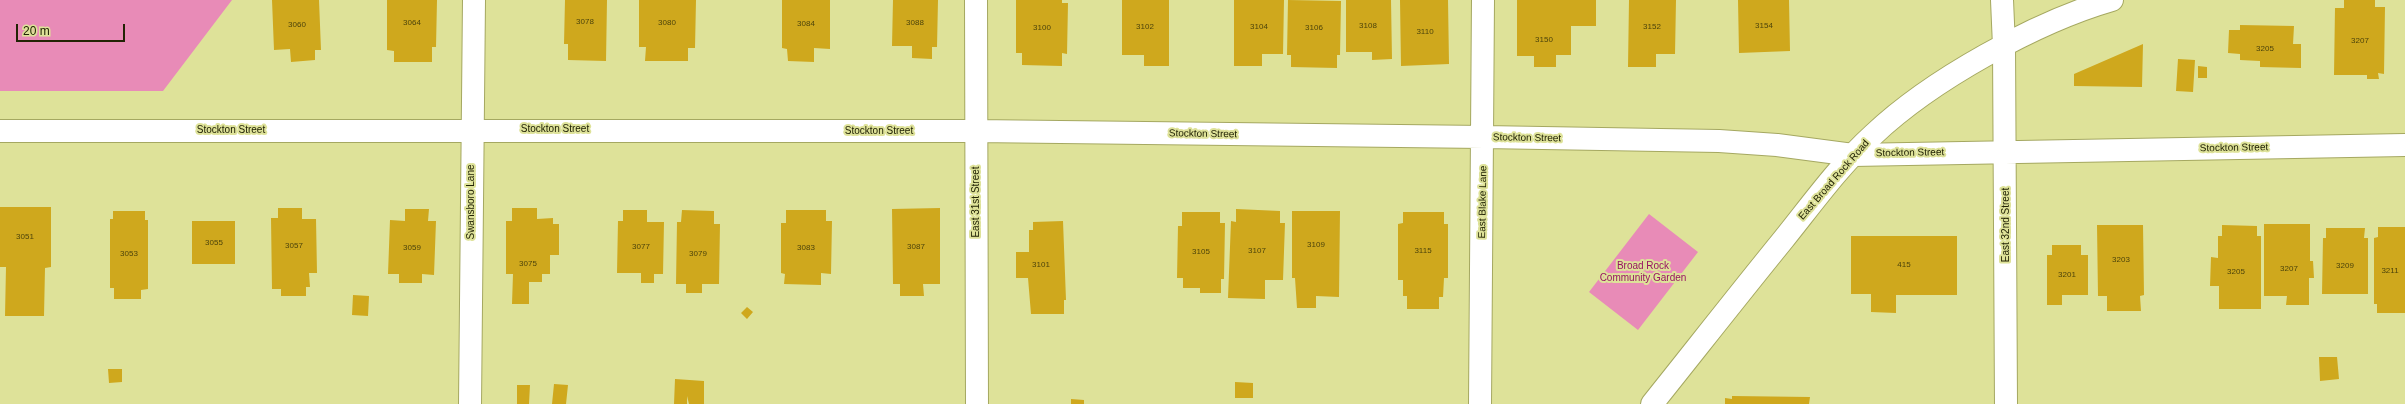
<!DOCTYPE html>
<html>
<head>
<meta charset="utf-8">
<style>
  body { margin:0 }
  #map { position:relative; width:2405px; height:404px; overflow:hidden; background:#dee299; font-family:Arial,sans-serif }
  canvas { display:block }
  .scale { position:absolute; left:16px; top:24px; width:109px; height:18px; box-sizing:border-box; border:2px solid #222305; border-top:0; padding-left:5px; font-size:12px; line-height:14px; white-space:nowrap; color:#222305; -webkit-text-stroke:3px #dee299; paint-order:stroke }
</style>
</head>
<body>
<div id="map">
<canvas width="2405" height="404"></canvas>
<div class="scale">20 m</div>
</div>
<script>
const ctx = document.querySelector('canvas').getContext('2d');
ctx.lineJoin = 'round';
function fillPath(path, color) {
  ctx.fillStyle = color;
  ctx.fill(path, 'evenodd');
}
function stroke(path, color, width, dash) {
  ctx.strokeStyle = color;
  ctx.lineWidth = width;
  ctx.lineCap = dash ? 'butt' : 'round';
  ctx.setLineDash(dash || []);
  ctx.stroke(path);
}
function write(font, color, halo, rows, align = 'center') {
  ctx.font = font + ' Arial,sans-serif';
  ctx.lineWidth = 4;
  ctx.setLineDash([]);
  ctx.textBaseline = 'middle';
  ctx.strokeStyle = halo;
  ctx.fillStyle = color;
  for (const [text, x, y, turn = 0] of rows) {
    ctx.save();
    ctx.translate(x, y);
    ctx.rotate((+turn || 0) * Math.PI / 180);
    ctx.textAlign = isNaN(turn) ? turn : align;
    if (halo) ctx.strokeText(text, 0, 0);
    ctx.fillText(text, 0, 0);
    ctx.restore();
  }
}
const green = new Path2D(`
  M 0,0 L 232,0 L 163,91 L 0,91 Z
  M 1649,214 L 1698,252 L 1638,330 L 1589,292 Z`);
const building = new Path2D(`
  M 272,0 L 319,0 L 321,50 L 315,50 L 315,60 L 291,62 L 290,49 L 274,50 Z
  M 387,0 L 437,0 L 436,47 L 432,47 L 432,62 L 394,62 L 394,51 L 387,50 Z
  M 565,0 L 607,0 L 606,61 L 568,60 L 568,44 L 564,44 Z
  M 639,0 L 696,0 L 695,48 L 688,48 L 688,61 L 645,61 L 646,47 L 639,47 Z
  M 782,0 L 830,0 L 830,49 L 814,48 L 814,62 L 788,61 L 787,49 L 782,48 Z
  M 893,0 L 938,0 L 937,47 L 932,47 L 932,59 L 912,58 L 912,46 L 892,46 Z
  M 1016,0 L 1062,0 L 1062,3 L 1068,3 L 1067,54 L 1062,53 L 1062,66 L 1022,65 L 1022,53 L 1016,53 Z
  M 1122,0 L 1169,0 L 1169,66 L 1144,66 L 1144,55 L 1122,55 Z
  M 1234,0 L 1284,0 L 1283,54 L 1262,54 L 1262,66 L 1234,66 Z
  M 1288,0 L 1341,1 L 1340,55 L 1337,55 L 1337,68 L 1291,67 L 1291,55 L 1287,55 Z
  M 1346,0 L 1391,0 L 1392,59 L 1372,60 L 1372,52 L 1346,52 Z
  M 1400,0 L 1448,0 L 1449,64 L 1401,66 Z
  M 1517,0 L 1596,0 L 1596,26 L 1571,26 L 1571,55 L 1556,55 L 1556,67 L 1534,67 L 1534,56 L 1517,56 Z
  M 1629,0 L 1676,0 L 1675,54 L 1656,54 L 1656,67 L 1628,67 Z
  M 1738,0 L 1789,0 L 1790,51 L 1739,53 Z
  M 2344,0 L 2375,0 L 2375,7 L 2385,7 L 2384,74 L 2378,73 L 2379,79 L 2367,79 L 2367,75 L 2334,75 L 2335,8 L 2344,8 Z
  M 2240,25 L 2294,26 L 2293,44 L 2301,44 L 2301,68 L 2260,67 L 2260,61 L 2240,60 L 2240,54 L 2228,53 L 2229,30 L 2240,30 Z
  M 2143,44 L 2142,87 L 2074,86 L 2074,74 Z
  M 2178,59 L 2195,60 L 2193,92 L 2176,91 Z
  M 2198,66 L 2207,67 L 2207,78 L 2198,78 Z
  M 0,207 L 51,207 L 51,267 L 45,268 L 44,316 L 5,316 L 6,267 L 0,267 Z
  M 278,208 L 302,208 L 302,219 L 316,219 L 317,273 L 309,273 L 310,287 L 306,287 L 306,296 L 281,296 L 281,289 L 272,289 L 271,218 L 278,218 Z
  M 512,208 L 537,208 L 537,219 L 553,218 L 553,224 L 559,224 L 559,255 L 550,255 L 550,274 L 542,274 L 542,282 L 529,282 L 529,304 L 512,304 L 513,274 L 506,274 L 506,221 L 512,221 Z
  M 940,208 L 940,284 L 923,284 L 924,296 L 900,296 L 900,284 L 893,284 L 892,209 Z
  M 405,209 L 429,209 L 428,221 L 436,221 L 434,275 L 422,274 L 422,283 L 399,283 L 399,274 L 388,274 L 390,220 L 405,221 Z
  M 1236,209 L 1280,211 L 1280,223 L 1285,223 L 1283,280 L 1265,280 L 1265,299 L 1228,298 L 1231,221 L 1236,222 Z
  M 623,210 L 647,210 L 647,222 L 664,222 L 663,274 L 654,274 L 654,283 L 641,283 L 641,273 L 617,273 L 618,221 L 623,221 Z
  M 682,210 L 714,211 L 714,224 L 720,224 L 719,284 L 702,284 L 702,293 L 686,293 L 686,284 L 676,284 L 677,222 L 681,222 Z
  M 786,210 L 826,210 L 826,221 L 832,221 L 831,274 L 821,273 L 821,285 L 784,284 L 785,274 L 781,273 L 781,223 L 786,223 Z
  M 113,211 L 145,211 L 145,220 L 148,220 L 148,289 L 141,290 L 141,299 L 114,299 L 114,288 L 110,288 L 110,219 L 113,219 Z
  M 1292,211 L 1340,211 L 1339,297 L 1316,296 L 1316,308 L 1297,308 L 1295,278 L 1292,278 Z
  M 1182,212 L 1220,212 L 1220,223 L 1225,223 L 1224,279 L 1221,279 L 1221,293 L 1200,293 L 1200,288 L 1183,288 L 1183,278 L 1177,278 L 1178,226 L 1182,226 Z
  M 1403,212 L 1444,212 L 1444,224 L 1448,224 L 1448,278 L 1444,278 L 1443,297 L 1439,297 L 1439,309 L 1407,309 L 1407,296 L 1403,296 L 1403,280 L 1398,280 L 1398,224 L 1403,223 Z
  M 192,221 L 235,221 L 235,264 L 192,264 Z
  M 1063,221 L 1066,300 L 1064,300 L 1064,314 L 1031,314 L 1028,278 L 1016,278 L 1016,252 L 1029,252 L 1029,230 L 1033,230 L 1033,222 Z
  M 2264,224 L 2310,224 L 2310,261 L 2313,261 L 2314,278 L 2309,278 L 2309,305 L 2286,305 L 2287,296 L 2264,296 Z
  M 2097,225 L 2143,225 L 2144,295 L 2140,296 L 2141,311 L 2107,311 L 2107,296 L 2098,296 Z
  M 2222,225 L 2257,226 L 2257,236 L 2261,236 L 2261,309 L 2219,309 L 2219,286 L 2210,286 L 2211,257 L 2218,258 L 2218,236 L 2222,236 Z
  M 2378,227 L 2405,227 L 2405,313 L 2377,313 L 2377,304 L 2374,304 L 2374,238 L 2378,237 Z
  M 2326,228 L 2365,228 L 2364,238 L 2368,238 L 2368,294 L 2322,294 L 2323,238 L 2326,238 Z
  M 1851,236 L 1957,236 L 1957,295 L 1896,295 L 1896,313 L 1871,312 L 1871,294 L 1851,294 Z
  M 2052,245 L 2081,245 L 2081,255 L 2088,255 L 2088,295 L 2062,295 L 2062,305 L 2047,305 L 2047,255 L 2052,255 Z
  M 353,295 L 369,296 L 368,316 L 352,315 Z
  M 747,307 L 753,312 L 747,319 L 741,313 Z
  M 2319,357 L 2337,357 L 2339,379 L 2320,381 Z
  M 108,369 L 122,369 L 122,382 L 109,383 Z
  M 675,379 L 704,381 L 704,404 L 689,404 L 687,396 L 687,404 L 674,404 Z
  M 1235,382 L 1253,383 L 1253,398 L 1235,398 Z
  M 554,384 L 568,385 L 566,404 L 552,404 Z
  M 517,385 L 530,385 L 529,404 L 517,404 Z
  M 1732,396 L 1810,397 L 1809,404 L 1725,404 L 1725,398 L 1732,399 Z
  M 1071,399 L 1084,400 L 1084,404 L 1071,404 Z`);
const street = new Path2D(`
  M 976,0 L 977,404
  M 2004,46 L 2006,404
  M 0,131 L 976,131 L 1484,137 L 1719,141 L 1777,145 L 1853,155 L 2405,145
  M 470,404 L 474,0
  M 1480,404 L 1483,0`);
const secondary = new Path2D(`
  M 2002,0 L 2004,46
  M 1652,404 C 1696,349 1739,294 1783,240 C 1812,204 1839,166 1873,135 C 1931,80 2036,22 2112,0`);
const numberNames = [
  ["3078",585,22],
  ["3064",412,23],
  ["3080",667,23],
  ["3088",915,23],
  ["3084",806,24],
  ["3060",297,25],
  ["3108",1368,26],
  ["3154",1764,26],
  ["3102",1145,27],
  ["3104",1259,27],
  ["3152",1652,27],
  ["3100",1042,28],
  ["3106",1314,28],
  ["3110",1425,32],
  ["3150",1544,40],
  ["3207",2360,41],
  ["3205",2265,49],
  ["3051",25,237],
  ["3055",214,243],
  ["3109",1316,245],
  ["3057",294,246],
  ["3077",641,247],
  ["3087",916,247],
  ["3059",412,248],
  ["3083",806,248],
  ["3107",1257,251],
  ["3115",1423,251],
  ["3105",1201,252],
  ["3053",129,254],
  ["3079",698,254],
  ["3203",2121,260],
  ["3075",528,264],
  ["3101",1041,265],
  ["415",1904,265],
  ["3209",2345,266],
  ["3207",2289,269],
  ["3211",2390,271],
  ["3205",2236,272],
  ["3201",2067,275]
];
const streetNames = [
  ["Stockton Street",555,129],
  ["Stockton Street",231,130],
  ["Stockton Street",879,131],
  ["Stockton Street",1203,134,1],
  ["Stockton Street",1527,138,1],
  ["Stockton Street",2234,148,-1],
  ["Stockton Street",1910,153,-1],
  ["East Broad Rock Road",1834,180,-49],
  ["Swansboro Lane",471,202,-90],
  ["East 31st Street",976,202,-90],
  ["East Blake Lane",1483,202,-89],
  ["East 32nd Street",2006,225,-90]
];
const parkNames = [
  ["Broad Rock",1643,266],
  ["Community Garden",1643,278]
];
fillPath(green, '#e88bb7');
fillPath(building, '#cfa81d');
stroke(street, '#a5a861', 24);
stroke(secondary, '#a5a861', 24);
stroke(street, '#fff', 22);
stroke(secondary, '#fff', 22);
write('8px', '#4d440b', null, numberNames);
write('10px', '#222305', '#dee299', streetNames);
write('10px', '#971362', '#dee299', parkNames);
</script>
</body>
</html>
